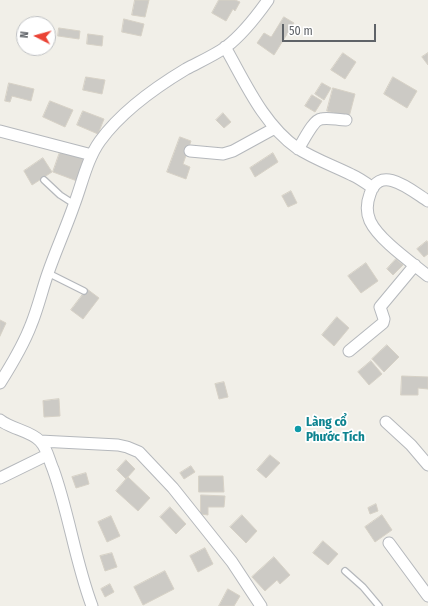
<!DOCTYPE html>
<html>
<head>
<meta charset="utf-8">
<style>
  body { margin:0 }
  #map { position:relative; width:428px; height:606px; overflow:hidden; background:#f1efe8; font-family:"Fira Sans Condensed",sans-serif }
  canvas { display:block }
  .north { position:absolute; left:16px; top:16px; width:40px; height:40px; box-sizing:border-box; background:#fff; border:1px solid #bfc1c3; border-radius:50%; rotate:276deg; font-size:11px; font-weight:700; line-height:16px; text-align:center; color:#5f6368 }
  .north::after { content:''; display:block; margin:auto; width:14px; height:18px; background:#ea4335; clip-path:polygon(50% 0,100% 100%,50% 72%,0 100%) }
  .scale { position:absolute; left:282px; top:24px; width:94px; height:18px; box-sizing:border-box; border:2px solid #5f6368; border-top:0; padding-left:5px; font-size:12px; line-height:14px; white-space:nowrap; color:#5f6368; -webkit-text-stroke:3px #fff; paint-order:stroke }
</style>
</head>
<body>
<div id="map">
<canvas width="428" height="606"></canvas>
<div class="north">N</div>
<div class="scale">50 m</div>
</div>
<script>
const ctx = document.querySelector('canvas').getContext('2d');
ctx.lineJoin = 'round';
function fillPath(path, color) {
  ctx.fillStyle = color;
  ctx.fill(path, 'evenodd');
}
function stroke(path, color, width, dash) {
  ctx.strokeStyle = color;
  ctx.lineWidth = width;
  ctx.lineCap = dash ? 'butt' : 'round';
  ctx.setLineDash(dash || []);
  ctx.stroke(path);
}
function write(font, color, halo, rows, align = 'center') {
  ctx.font = font + ' "Fira Sans Condensed",sans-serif';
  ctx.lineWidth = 3.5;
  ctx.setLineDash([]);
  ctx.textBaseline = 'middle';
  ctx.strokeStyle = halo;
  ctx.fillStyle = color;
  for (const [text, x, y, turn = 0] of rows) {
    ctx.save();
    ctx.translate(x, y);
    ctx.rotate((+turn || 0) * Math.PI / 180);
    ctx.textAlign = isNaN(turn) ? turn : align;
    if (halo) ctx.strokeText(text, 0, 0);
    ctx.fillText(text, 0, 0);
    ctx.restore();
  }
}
const building = new Path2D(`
  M 135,0 L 149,0 L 145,17 L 132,15 Z
  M 219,0 L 235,0 L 240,2 L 235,11 L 233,9 L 226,21 L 212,13 Z
  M 284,17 L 294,23 L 274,55 L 257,43 L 264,33 L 271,37 Z
  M 124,19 L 144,24 L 141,36 L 122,32 Z
  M 59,28 L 80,31 L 79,39 L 58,36 Z
  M 88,34 L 103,36 L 102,46 L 87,44 Z
  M 343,53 L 356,62 L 345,79 L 331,70 Z
  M 428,53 L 428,65 L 422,57 Z
  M 86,77 L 105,80 L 102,94 L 83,90 Z
  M 393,77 L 417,91 L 407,108 L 384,94 Z
  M 9,83 L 34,89 L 31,101 L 12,96 L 10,102 L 5,101 Z
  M 322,83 L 331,88 L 324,100 L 315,94 Z
  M 333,88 L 355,94 L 349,117 L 327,111 Z
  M 312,95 L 322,101 L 315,112 L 305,106 Z
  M 50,101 L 73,110 L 65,127 L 43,117 Z
  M 83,111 L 104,119 L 98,134 L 77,125 Z
  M 223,113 L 231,122 L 224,128 L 216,120 Z
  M 180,137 L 191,141 L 183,164 L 190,167 L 186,179 L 167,172 Z
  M 61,149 L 86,158 L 77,181 L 53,172 Z
  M 273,153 L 278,162 L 255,177 L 250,168 Z
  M 43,158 L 52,172 L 32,185 L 24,171 Z
  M 291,191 L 297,203 L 288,207 L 282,196 Z
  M 427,241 L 428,243 L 428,254 L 424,257 L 417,249 Z
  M 396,259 L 403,265 L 393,275 L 387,269 Z
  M 366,263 L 378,281 L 361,293 L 348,276 Z
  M 87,289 L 99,298 L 83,319 L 71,310 Z
  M 337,317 L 349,328 L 334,346 L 322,335 Z
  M 0,320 L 6,323 L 0,336 Z
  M 387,345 L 399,357 L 384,372 L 372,359 Z
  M 371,361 L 382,374 L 369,385 L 358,372 Z
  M 402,376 L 428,377 L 428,389 L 418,388 L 418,395 L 401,395 Z
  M 224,382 L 228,397 L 219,399 L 215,384 Z
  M 59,399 L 60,416 L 44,417 L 43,401 Z
  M 270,455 L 280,463 L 266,478 L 257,470 Z
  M 126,460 L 135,469 L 126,479 L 117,470 Z
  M 191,466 L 195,472 L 184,479 L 180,473 Z
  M 86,473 L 89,484 L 76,488 L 72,477 Z
  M 199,476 L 223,476 L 224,492 L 199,492 Z
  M 128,477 L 150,498 L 138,511 L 116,491 Z
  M 201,495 L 225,496 L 224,507 L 208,507 L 208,515 L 201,514 Z
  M 376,504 L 378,511 L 370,514 L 368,508 Z
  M 170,507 L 186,524 L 176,534 L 160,517 Z
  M 242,515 L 257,531 L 246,543 L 230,527 Z
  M 382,515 L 392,530 L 375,542 L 365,527 Z
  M 111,516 L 120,536 L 107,542 L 98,522 Z
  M 323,541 L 338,554 L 328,565 L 313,553 Z
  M 205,548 L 213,564 L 198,572 L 190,556 Z
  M 112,553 L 117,567 L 105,571 L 100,556 Z
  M 274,557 L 290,575 L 280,584 L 277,580 L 265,591 L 252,577 Z
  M 165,571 L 174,589 L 143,605 L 134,587 Z
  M 110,584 L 114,592 L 105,597 L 101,589 Z
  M 228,589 L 240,596 L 234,606 L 219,606 Z`);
const service = new Path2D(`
  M 44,180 L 60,195 L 74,204
  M 48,273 L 84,291
  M 345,571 L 363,587 L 379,606`);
const minor = new Path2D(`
  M 225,47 C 245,82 263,124 297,148 C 314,159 334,166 352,175 C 359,178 366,183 373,188
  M 0,131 L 92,155
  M 298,149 C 303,142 313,120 321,119 C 328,117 338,120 346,120
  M 190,151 L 223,154 L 233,151 L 275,128
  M 428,201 C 412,191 380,163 370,194 C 367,202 366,212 370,221 C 379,240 411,262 428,276
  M 349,351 L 383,323 L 384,319 L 380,307 L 415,265
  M 0,383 C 12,364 23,346 31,325 C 38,308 42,290 48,273 C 56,250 66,228 74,205 C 82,184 87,159 100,141 C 121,112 156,87 186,69 C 199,62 213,56 226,47 C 243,34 256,17 268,0
  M 0,420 C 11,429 31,431 40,441 C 47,448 49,460 53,469 C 69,513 75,561 92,606
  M 386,422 L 411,445 L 428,465
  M 40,441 L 118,445 L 127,447 L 139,452 L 173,488 L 232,562 L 261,606
  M 0,478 L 47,455
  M 389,543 L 428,596`);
const markers = [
  [298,429,4,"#0f9aa8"]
];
const cultureNames = [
  ["Làng cổ",306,422],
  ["Phước Tích",306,437]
];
fillPath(building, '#cccac5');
stroke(building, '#d6d1c6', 1);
stroke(service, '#b5b8bc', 8);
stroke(minor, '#b5b8bc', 13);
stroke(service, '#fff', 5.5);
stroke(minor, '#fff', 11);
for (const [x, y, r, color] of markers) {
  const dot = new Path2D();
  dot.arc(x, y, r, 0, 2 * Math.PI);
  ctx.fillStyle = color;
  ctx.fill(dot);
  stroke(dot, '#fff', 1.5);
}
write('bold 13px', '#0d838f', '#fff', cultureNames, 'left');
</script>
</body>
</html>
